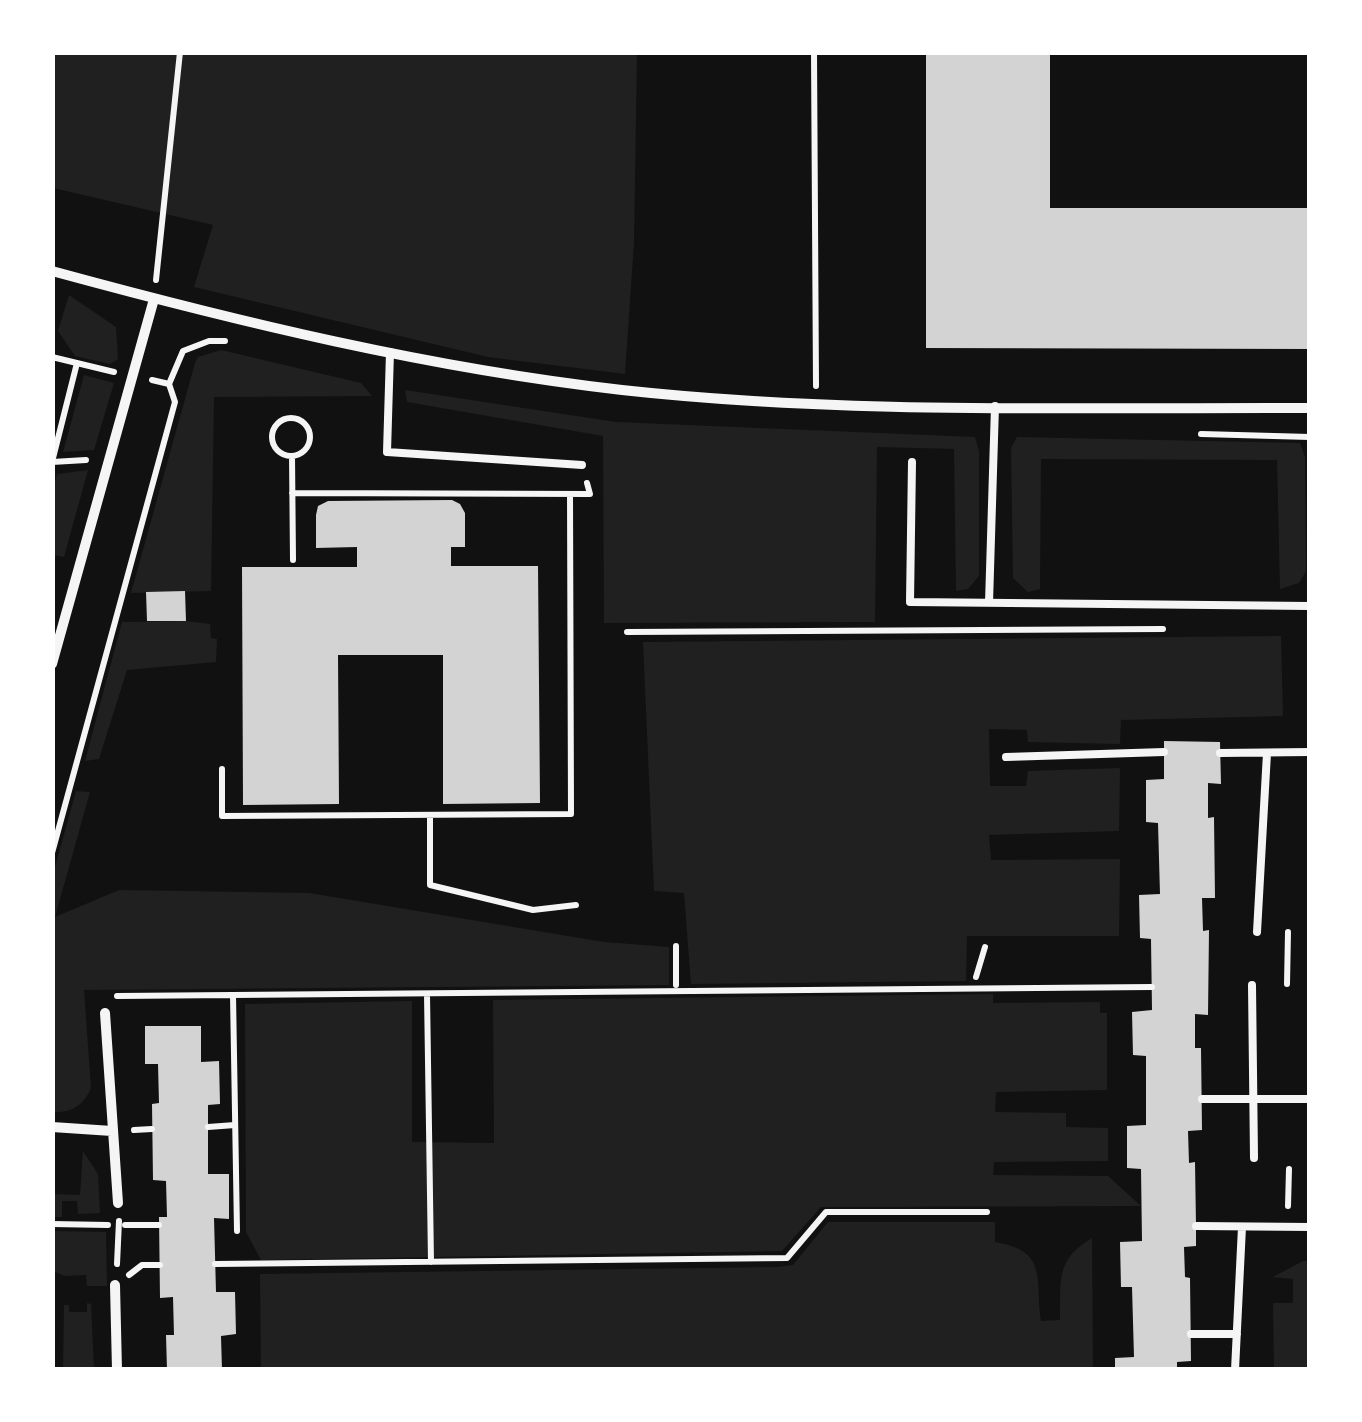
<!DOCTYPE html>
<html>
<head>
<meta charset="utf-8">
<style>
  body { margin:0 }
  #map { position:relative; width:1362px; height:1422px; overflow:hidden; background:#111; font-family:Inter,sans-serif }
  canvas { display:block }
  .frame { position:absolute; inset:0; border:55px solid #fff; pointer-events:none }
</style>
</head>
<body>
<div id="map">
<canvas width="1362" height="1422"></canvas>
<div class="frame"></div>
</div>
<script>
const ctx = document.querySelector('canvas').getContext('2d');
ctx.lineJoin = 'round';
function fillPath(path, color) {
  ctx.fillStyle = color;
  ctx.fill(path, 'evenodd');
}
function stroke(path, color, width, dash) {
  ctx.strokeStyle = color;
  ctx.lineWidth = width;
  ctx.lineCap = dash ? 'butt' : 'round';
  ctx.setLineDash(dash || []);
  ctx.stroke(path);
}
const green = new Path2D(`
  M 53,53 L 637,53 L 634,242 L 625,374 L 488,357 L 194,287 L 213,225 L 53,188 Z
  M 69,295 L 116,327 L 118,359 L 110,364 L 75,356 L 58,331 Z
  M 221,350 L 361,383 L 372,396 L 214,397 L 211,591 L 131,593 L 195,363 L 198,357 Z
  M 84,375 L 114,383 L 94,450 L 63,452 Z
  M 405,390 L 616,422 L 975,437 L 979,451 L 979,576 L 968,589 L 956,591 L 954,449 L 877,447 L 875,622 L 604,623 L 603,436 L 407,402 Z
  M 1017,437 L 1300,443 L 1305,457 L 1306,571 L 1299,583 L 1280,589 L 1277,460 L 1041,459 L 1040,589 L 1028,592 L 1013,578 L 1011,448 Z
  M 88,470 L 64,557 L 53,555 L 53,489 L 57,474 Z
  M 186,621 L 210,624 L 211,638 L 217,639 L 216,662 L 127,670 L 99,759 L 85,761 L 122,622 Z
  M 1281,636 L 1283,716 L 1121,720 L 1120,744 L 1028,742 L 1027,730 L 989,729 L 990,786 L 1026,786 L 1028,771 L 1120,768 L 1119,831 L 989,835 L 991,860 L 1120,859 L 1119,936 L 967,936 L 966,981 L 691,984 L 684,893 L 654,891 L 643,642 Z
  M 76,791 L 90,792 L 55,917 L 119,890 L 309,893 L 604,942 L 669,947 L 669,985 L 84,990 L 91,1088 C 84,1105 72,1113 53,1112 L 53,874 Z
  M 993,994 L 993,1003 L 1100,1002 L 1100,1013 L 1107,1013 L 1107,1090 L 996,1092 L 995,1112 L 1066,1113 L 1066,1127 L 1108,1128 L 1108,1161 L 994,1162 L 993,1175 L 1108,1176 L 1141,1206 L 821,1207 L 782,1251 L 261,1260 L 246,1232 L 245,1004 L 412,1001 L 412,1142 L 494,1143 L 493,1000 Z
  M 83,1151 L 98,1174 L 100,1213 L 78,1214 L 77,1201 L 62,1201 L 62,1217 L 53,1217 L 53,1194 L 80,1195 Z
  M 828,1222 L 995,1222 L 995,1242 C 1049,1251 1035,1279 1041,1321 L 1060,1320 C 1061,1280 1055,1260 1092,1238 L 1093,1369 L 261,1369 L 260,1274 L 778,1267 L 793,1265 Z
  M 53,1231 L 106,1232 L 107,1286 L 87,1286 L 86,1275 L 65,1276 L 53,1271 Z
  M 1303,1261 L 1309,1261 L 1309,1369 L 1274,1369 L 1273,1303 L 1293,1303 L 1293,1279 L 1273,1277 Z
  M 87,1303 L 91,1304 L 94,1369 L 63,1369 L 64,1305 L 69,1305 L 69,1312 L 87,1312 Z`);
const building = new Path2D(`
  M 926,52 L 1050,52 L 1050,208 L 1310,208 L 1310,349 L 926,348 Z
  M 452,500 L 460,504 L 465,513 L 465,547 L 451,547 L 451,566 L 538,566 L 540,803 L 443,804 L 443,655 L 338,655 L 339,804 L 243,805 L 242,567 L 357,567 L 357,547 L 316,548 L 316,515 L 318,506 L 328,501 Z
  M 185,591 L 186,621 L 147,621 L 146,592 Z
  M 1164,741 L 1220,742 L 1221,784 L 1208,783 L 1208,818 L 1214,817 L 1215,898 L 1202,898 L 1203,931 L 1209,930 L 1208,1015 L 1195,1014 L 1195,1048 L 1201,1048 L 1202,1130 L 1188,1131 L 1189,1163 L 1195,1162 L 1196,1226 L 1196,1246 L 1184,1247 L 1185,1277 L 1190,1278 L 1191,1361 L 1177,1362 L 1177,1370 L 1115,1370 L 1115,1358 L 1134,1357 L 1132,1287 L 1121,1287 L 1120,1242 L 1142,1241 L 1141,1169 L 1127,1168 L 1127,1126 L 1146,1125 L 1146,1056 L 1133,1055 L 1132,1012 L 1152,1010 L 1151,939 L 1140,938 L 1139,895 L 1160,894 L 1158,823 L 1146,822 L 1146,780 L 1164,779 Z
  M 145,1026 L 201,1026 L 201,1062 L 219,1061 L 220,1104 L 208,1105 L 208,1174 L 229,1174 L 229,1219 L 214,1218 L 216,1292 L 235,1292 L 236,1334 L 221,1336 L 222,1370 L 167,1370 L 166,1335 L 174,1335 L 173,1297 L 160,1298 L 159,1217 L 167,1217 L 166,1181 L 153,1180 L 152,1104 L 159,1103 L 158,1064 L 145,1064 Z`);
const path = new Path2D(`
  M 814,52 L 816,386
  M 156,280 L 180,52
  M 52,357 L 114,372
  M 152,380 L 169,384 L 183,351 L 209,341 L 225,341
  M272 437a19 19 0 1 1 38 0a19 19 0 1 1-38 0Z
  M 1201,434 L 1310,437
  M 292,456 L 293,560
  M 52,462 L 77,363
  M 52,462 L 86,460
  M 292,493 L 590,494 L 587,483
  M 627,632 L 1163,629
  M 222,769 L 222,816 L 571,814 L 570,494
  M 430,815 L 430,885 L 533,910 L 576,905
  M 52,853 L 175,402 L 169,384
  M 976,977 L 985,947
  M 1287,984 L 1288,932
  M 676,985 L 676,946
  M 427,994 L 431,1262
  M 233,995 L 237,1231
  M 117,996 L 1152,987
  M 208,1127 L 235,1125
  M 134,1130 L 152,1129
  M 1288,1206 L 1289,1169
  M 52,1224 L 108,1225
  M 125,1225 L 159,1225
  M 117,1264 L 119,1221
  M 215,1264 L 787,1258 L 826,1212 L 987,1212
  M 129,1275 L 142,1265 L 160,1265`);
const service = new Path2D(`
  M 390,352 L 387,452 L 582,465
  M 912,462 L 910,602 L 1310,606
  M 989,603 L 995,406
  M 1220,753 L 1310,752
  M 1006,757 L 1164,752
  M 1257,932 L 1267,753
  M 1252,985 L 1254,1158
  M 1202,1099 L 1310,1099
  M 1196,1226 L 1310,1227
  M 1191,1334 L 1237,1334
  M 1235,1370 L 1242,1227`);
const minor = new Path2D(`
  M 52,271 C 239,322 429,368 622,390 C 849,415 1081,407 1310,408
  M 52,664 L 154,299
  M 105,1013 L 118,1203
  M 52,1127 L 112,1131
  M 115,1285 L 117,1370`);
fillPath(green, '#202020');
fillPath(building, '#d3d3d3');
stroke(path, '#f5f5f5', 6);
stroke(service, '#f5f5f5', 8);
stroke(minor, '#f5f5f5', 10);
</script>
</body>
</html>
